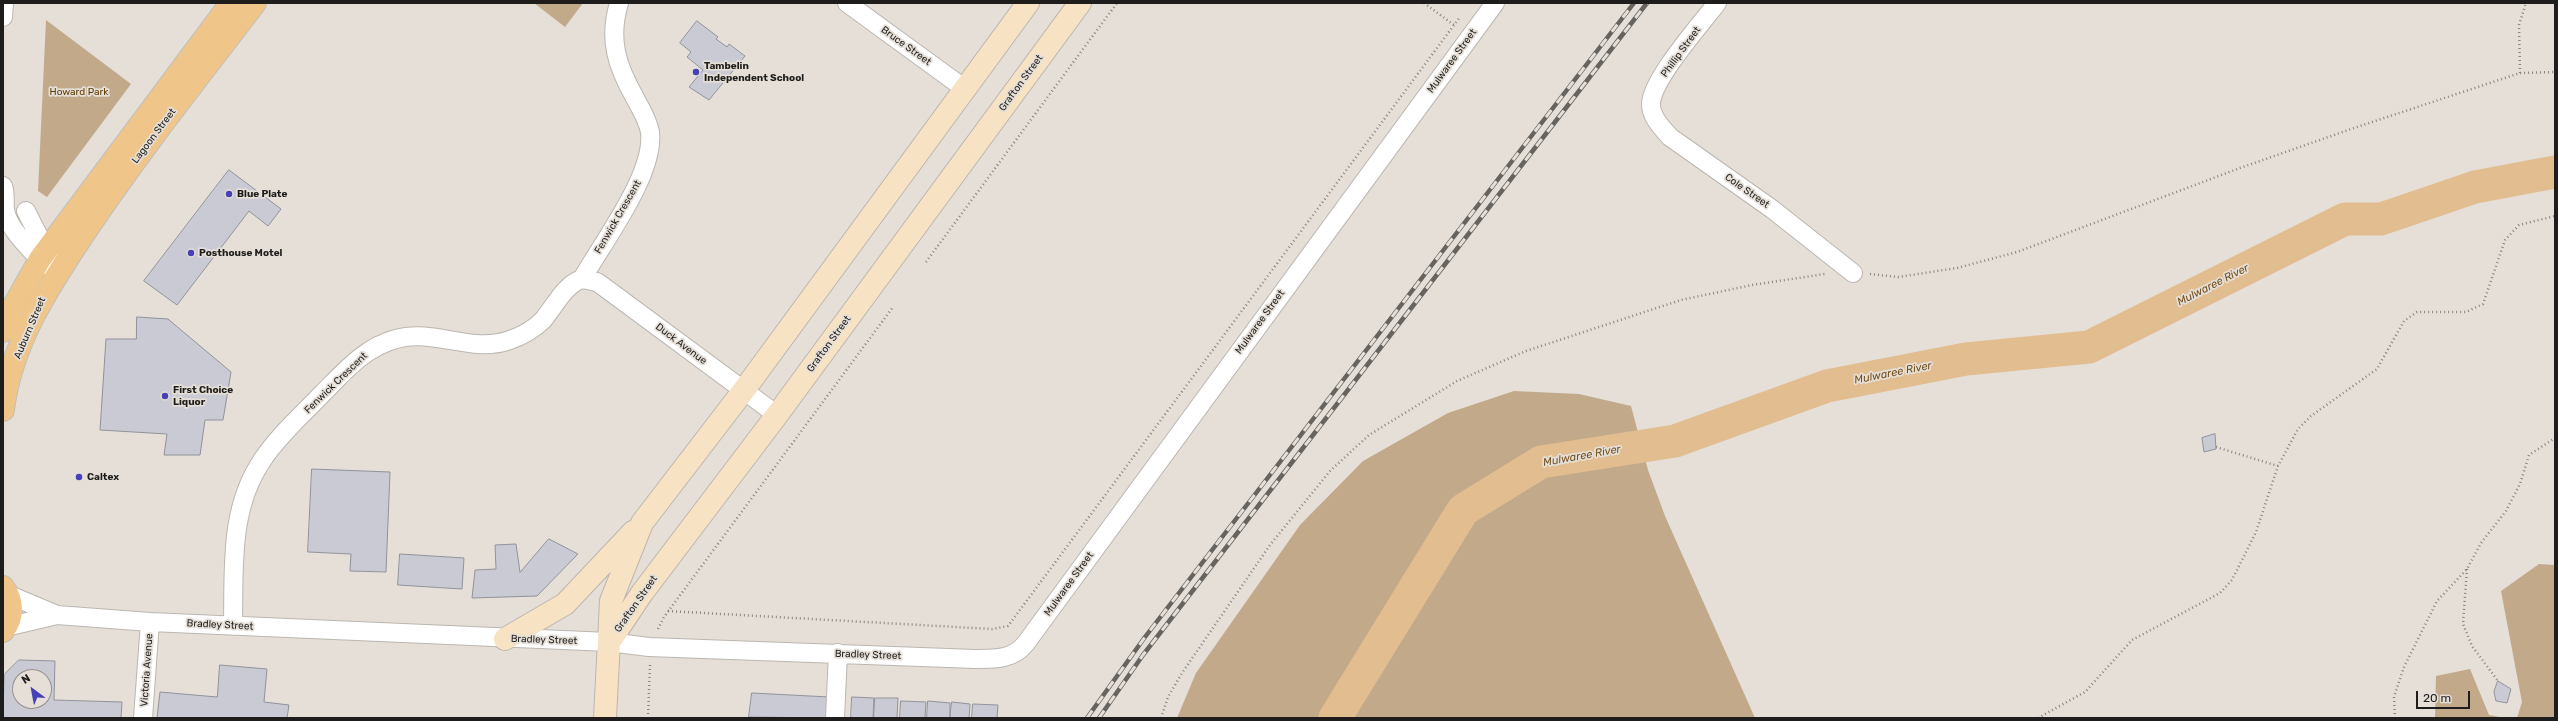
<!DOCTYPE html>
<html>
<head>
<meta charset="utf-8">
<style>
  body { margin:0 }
  #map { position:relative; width:2558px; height:721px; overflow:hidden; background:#e5dfd8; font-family:Rubik,sans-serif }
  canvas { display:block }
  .frame { position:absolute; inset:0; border:4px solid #1f1d1b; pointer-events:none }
  .north { position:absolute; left:12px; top:669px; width:40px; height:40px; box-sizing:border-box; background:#e5dfd8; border:1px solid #96918c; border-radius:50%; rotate:328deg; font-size:11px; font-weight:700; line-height:16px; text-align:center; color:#1f1d1b }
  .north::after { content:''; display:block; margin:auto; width:14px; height:18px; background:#4740b6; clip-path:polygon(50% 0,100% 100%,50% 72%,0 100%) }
  .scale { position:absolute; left:2416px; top:691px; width:54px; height:18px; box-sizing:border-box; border:2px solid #1f1d1b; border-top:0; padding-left:5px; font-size:12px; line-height:14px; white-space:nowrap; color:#1f1d1b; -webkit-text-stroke:3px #e5dfd8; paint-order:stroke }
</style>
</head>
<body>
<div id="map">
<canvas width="2558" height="721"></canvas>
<div class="frame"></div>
<div class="north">N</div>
<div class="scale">20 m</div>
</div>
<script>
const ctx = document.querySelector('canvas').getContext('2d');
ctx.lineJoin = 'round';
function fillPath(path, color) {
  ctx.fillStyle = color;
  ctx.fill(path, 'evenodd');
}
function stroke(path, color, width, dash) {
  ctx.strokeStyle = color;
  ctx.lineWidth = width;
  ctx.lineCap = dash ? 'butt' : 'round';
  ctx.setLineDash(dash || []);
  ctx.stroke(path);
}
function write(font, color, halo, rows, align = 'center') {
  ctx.font = font + ' Rubik,sans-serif';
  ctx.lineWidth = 3.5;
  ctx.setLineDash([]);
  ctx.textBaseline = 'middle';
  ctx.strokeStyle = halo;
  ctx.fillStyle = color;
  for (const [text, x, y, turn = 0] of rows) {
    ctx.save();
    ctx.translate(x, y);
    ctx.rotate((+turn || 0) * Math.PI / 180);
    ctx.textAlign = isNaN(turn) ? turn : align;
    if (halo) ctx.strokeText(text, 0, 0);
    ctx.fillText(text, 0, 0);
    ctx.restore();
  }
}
const green = new Path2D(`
  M 534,3 L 583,3 L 565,27 Z
  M 46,20 L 131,84 L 47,197 L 38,191 Z
  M 1514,391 L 1579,394 L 1631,406 L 1648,470 L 1665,516 L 1755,718 L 1177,718 L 1196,673 L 1300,525 L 1363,461 L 1448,413 Z
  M 2539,564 L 2555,565 L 2555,718 L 2517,718 L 2522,702 L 2501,591 Z
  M 2470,669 L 2489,715 L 2505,718 L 2435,718 L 2436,676 Z`);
const river = new Path2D(`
  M 1335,718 L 1463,510 L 1541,462 L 1675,441 L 1827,386 L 1966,359 L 2089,347 L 2345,219 L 2381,219 L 2475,187 L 2555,172`);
const building = new Path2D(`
  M 697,21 L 718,37 L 716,39 L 727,47 L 729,44 L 745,56 L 709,100 L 689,87 L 703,70 L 687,57 L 691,52 L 680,43 Z
  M 229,170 L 281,209 L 268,226 L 249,211 L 177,305 L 144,281 Z
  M 137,317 L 168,319 L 231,372 L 223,420 L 205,420 L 200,455 L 164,455 L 167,434 L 100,430 L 106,339 L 136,339 Z
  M 2215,434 L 2216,449 L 2204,452 L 2202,438 Z
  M 312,469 L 390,472 L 386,572 L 350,571 L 351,554 L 308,552 Z
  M 549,539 L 578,554 L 537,596 L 472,598 L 475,570 L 496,569 L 495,545 L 516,544 L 520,572 Z
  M 400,554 L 464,558 L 462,589 L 398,585 Z
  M 19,660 L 55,661 L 54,700 L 122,702 L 121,718 L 3,718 L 4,675 ZM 20,677 L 44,677 L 44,701 L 20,701 Z
  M 220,665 L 267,669 L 264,702 L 289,705 L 287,718 L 157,718 L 160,692 L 217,697 Z
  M 2498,681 L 2511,689 L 2507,703 L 2496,701 L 2494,692 Z
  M 752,693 L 829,697 L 828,718 L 749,717 Z
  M 852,697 L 874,698 L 873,718 L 851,718 Z
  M 875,698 L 898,698 L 897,718 L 874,718 Z
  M 901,701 L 926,702 L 925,718 L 900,718 Z
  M 928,701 L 950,703 L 950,718 L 927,718 Z
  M 952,702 L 970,704 L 969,718 L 950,718 Z
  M 973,704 L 998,705 L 997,718 L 972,718 Z`);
const path = new Path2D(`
  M 1424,3 L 1454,25
  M 2520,73 L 2519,25 L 2526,3
  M 926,262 L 1117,3
  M 1870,274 L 1898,277 L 1957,268 L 2017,252 L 2240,168 L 2354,128 L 2520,73 L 2555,72
  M 2216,447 L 2278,466
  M 2467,569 L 2463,624 L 2472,646 L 2498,681
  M 668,611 L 992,629 L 1008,626 L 1460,17
  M 658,629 L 664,617 L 893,307
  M 648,718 L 650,665
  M 1161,718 L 1168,697 L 1182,673 L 1270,545 L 1330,471 L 1369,435 L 1457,381 L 1526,351 L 1681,300 L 1752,285 L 1825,274
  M 2038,718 L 2085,692 L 2132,640 L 2220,593 L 2232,580 L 2256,532 L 2278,466 L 2298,429 L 2311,416 L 2377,369 L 2404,321 L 2417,312 L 2466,312 L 2483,304 L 2505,240 L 2519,225 L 2555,216
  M 2395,718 L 2394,697 L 2404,667 L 2437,601 L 2467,569 L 2481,543 L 2506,511 L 2520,484 L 2529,455 L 2555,438`);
const street = new Path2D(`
  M 847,3 L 965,89
  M 1717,3 C 1701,24 1653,78 1651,103 C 1650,116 1662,128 1670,137 L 1772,209 L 1853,273
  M 3,17 L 4,3
  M 3,186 C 6,195 4,201 5,210 C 8,229 36,257 51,268
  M 26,211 L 52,262
  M 582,279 L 597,282 L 604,287 L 777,415
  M 7,594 L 57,615
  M 233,626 C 234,568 229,508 263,459 C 279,435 302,415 322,394 C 344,372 365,347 396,339 C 435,328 471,354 510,340 C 522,336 534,329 543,320 C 555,306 564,285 582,279 C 603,242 655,174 650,132 C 648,120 641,109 635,98 C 617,66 608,40 619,3
  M 6,627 L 57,615 L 150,622 L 609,642 L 649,647 L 975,659 C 994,659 1013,660 1026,643 L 1495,3
  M 143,718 L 150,622
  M 835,718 L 838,653`);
const secondary = new Path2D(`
  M 505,639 L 565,604 L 633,532
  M 610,641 L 642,593 L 777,415 L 1080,3
  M 605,718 L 611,601 L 642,523 L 744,390 L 1028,3`);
const primary = new Path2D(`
  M 3,331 L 12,309 L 40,259 L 231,3
  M 3,410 C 11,343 49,286 85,232 C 138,153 197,79 255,3
  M 3,587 C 13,600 14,617 3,631`);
const rail = new Path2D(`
  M 1087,718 L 1145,637 L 1634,3
  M 1099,718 L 1143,655 L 1647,3`);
const markers = [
  [696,72,4,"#4740b6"],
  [229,194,4,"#4740b6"],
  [191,253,4,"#4740b6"],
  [165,396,4,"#4740b6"],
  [79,477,4,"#4740b6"]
];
const streetNames = [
  ["Bruce Street",906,46,36],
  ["Phillip Street",1681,52,-54],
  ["Mulwaree Street",1452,61,-54],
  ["Grafton Street",1021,83,-54],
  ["Lagoon Street",154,136,-53],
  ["Cole Street",1747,191,35],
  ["Fenwick Crescent",618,217,-60],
  ["Mulwaree Street",1260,322,-54],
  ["Auburn Street",30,328,-67],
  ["Duck Avenue",681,344,37],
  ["Grafton Street",829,344,-54],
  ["Fenwick Crescent",336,383,-44],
  ["Mulwaree Street",1069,584,-54],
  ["Grafton Street",636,604,-55],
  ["Bradley Street",220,625,3],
  ["Bradley Street",544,640,2],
  ["Bradley Street",868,655,2],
  ["Victoria Avenue",147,670,-86]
];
const poiNames = [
  ["Tambelin",704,66],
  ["Independent School",704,78],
  ["Blue Plate",237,194],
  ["Posthouse Motel",199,253],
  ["First Choice",173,390],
  ["Liquor",173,402],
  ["Caltex",87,477]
];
const parkNames = [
  ["Howard Park",79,92]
];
const waterNames = [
  ["Mulwaree River",2213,285,-27],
  ["Mulwaree River",1893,373,-11],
  ["Mulwaree River",1582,456,-10]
];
fillPath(green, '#c2a98a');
stroke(river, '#e2bd90', 33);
fillPath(building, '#c9cad3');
stroke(building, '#91929a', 1);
stroke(street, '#bbb6af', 20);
stroke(secondary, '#bbb6af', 24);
stroke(primary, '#c0c0bf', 24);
stroke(path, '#898480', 2.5, [1, 3]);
stroke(street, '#fff', 18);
stroke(secondary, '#f7e2c4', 22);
stroke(primary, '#efc589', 22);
stroke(rail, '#676460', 4.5);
stroke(rail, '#e5dfd8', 3, [9]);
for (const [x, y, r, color] of markers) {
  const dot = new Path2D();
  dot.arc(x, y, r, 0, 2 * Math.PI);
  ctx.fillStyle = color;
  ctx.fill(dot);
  stroke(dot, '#e5dfd8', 1.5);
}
write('10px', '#1f1d1b', '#e5dfd8', streetNames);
write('bold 10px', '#1f1d1b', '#e5dfd8', poiNames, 'left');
write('10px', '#5e3b00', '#e5dfd8', parkNames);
write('italic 11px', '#734f1b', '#e5dfd8', waterNames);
</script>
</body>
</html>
